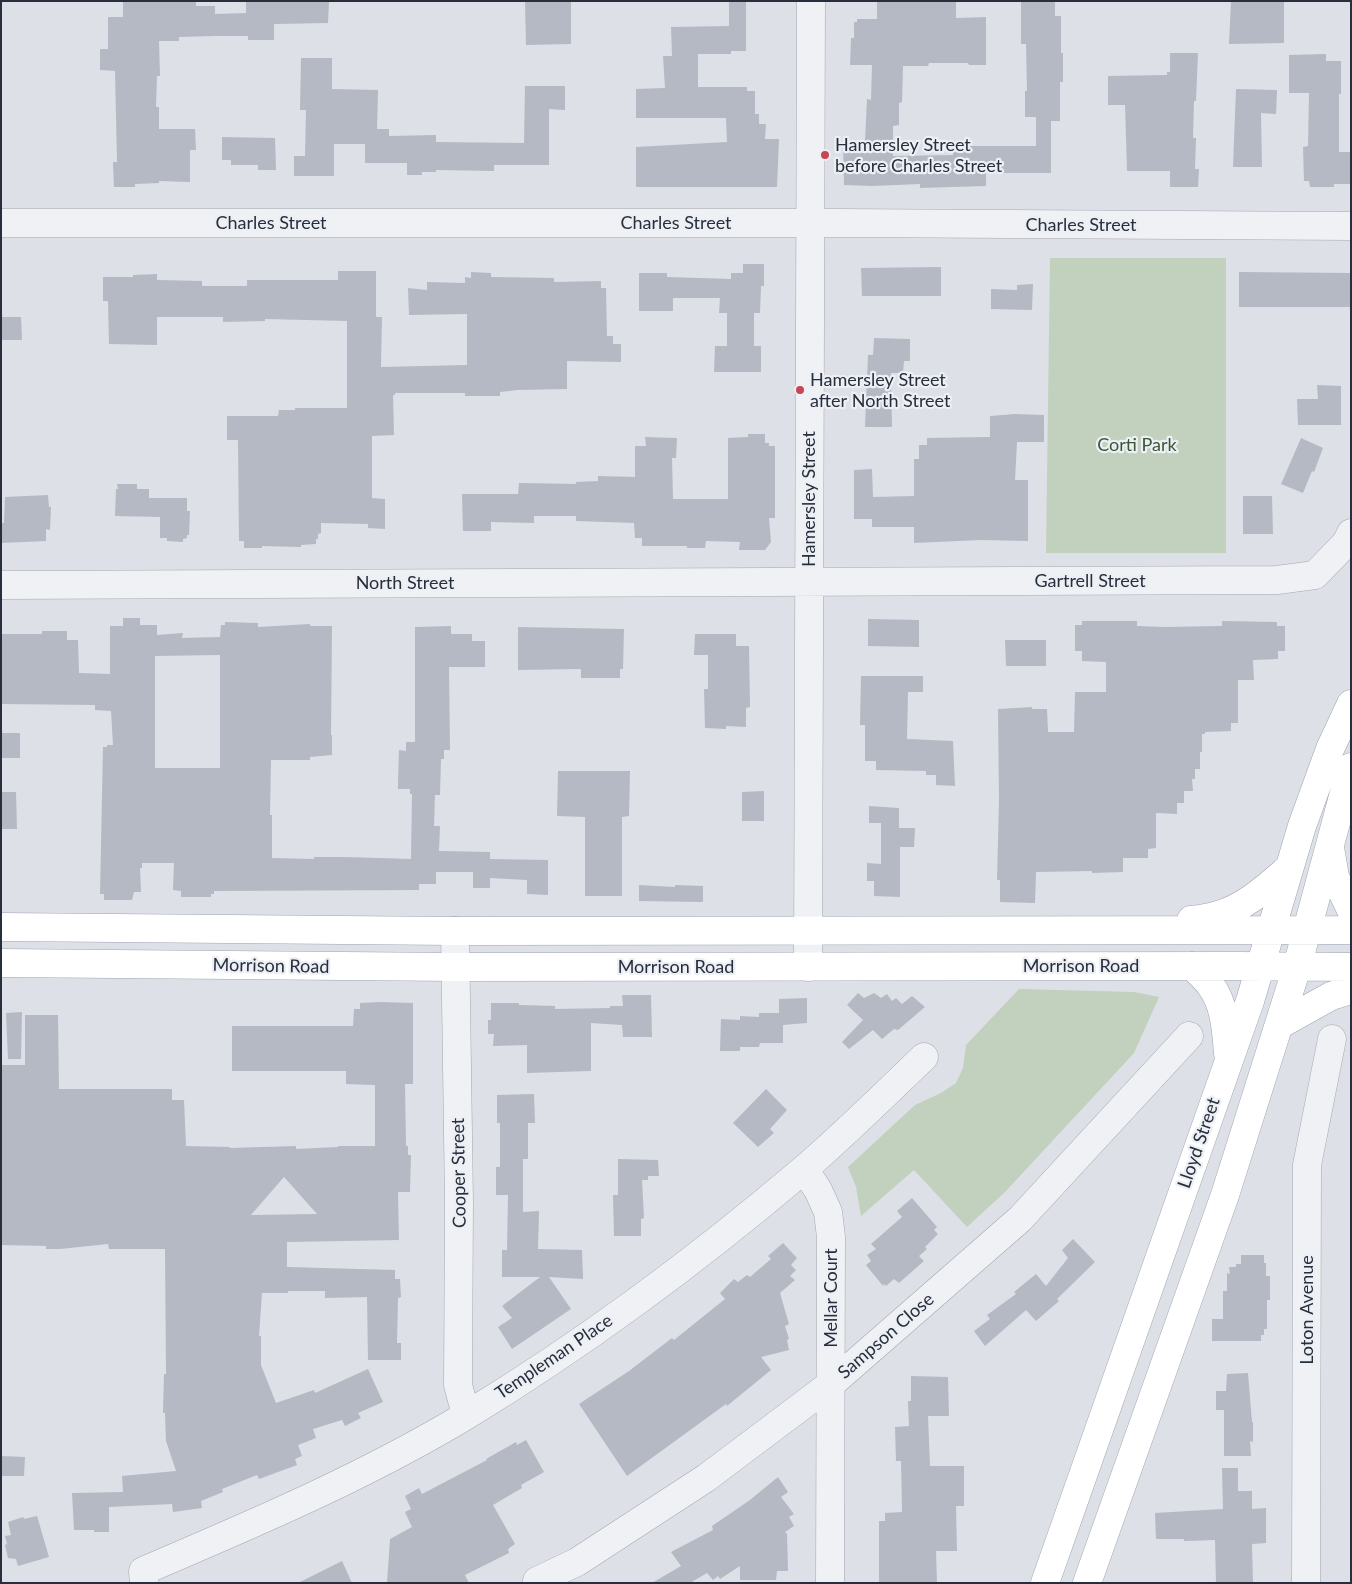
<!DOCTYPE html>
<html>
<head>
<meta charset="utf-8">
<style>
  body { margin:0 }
  #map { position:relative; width:1352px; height:1584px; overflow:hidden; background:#dde0e6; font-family:Lato,sans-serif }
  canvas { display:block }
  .frame { position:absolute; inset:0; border:2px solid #272e3c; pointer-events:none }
</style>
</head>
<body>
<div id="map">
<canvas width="1352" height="1584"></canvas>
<div class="frame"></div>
</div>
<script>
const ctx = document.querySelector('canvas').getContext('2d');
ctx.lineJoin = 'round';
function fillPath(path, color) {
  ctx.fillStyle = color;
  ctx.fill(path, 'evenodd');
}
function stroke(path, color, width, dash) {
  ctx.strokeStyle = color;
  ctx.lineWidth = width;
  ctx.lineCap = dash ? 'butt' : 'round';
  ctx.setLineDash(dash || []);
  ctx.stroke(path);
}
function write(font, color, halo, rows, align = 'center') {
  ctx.font = font + ' Lato,sans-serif';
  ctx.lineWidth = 4.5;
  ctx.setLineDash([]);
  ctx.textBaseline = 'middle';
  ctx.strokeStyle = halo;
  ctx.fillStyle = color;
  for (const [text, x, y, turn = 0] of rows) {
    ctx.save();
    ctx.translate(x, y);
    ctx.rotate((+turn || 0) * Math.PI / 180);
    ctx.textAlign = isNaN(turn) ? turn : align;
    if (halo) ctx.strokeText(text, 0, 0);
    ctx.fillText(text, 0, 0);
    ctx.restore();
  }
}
const green = new Path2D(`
  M 1050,258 L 1226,258 L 1226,553 L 1046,553 Z
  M 1019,989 L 1134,992 L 1159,997 L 1134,1053 L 1005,1192 L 967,1227 L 914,1170 L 861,1216 L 856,1187 L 848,1167 L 915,1105 L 941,1093 L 956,1083 L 963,1068 L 966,1045 Z`);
const building = new Path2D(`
  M 123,1 L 196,1 L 196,6 L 215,6 L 215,14 L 246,13 L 246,1 L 329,1 L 328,23 L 274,24 L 274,40 L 248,40 L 248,36 L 215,36 L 179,37 L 179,41 L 159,41 L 160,76 L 157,76 L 156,107 L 159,107 L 159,129 L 195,129 L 196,150 L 190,150 L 190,182 L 159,181 L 159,183 L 135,184 L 135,187 L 114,187 L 113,162 L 117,162 L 115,71 L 100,70 L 100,49 L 108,49 L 108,17 L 123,17 Z
  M 525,1 L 571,1 L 571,44 L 526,45 Z
  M 729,1 L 746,1 L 746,51 L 731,51 L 731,54 L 698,54 L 698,87 L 747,87 L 747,91 L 755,91 L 755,114 L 759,114 L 759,124 L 766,124 L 765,139 L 779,139 L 777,187 L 636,187 L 636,147 L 727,142 L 726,118 L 636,118 L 636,89 L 665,88 L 663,56 L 672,56 L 671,27 L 729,26 Z
  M 877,1 L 956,1 L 956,18 L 986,17 L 986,65 L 969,65 L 968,63 L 929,63 L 928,66 L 903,66 L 902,102 L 899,103 L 899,125 L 893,126 L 893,156 L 953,155 L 953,146 L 1036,146 L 1036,117 L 1025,117 L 1025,91 L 1027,91 L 1026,44 L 1021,44 L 1021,1 L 1055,1 L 1055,16 L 1061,16 L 1061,53 L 1063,53 L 1063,82 L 1060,82 L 1060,121 L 1051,121 L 1051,173 L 986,173 L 986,186 L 920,188 L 920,184 L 872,186 L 844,185 L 843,141 L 865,141 L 867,99 L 871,100 L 872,65 L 850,65 L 851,38 L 854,38 L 854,22 L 857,22 L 857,19 L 877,19 Z
  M 1231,1 L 1284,1 L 1284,43 L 1229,44 Z
  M 1170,53 L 1198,53 L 1196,101 L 1194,101 L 1193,138 L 1196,138 L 1195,169 L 1199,169 L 1198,187 L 1170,187 L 1170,171 L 1127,171 L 1125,105 L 1108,105 L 1108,76 L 1167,75 L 1167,72 L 1170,72 Z
  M 1326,54 L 1326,61 L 1341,61 L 1341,94 L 1339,94 L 1339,152 L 1351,152 L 1351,184 L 1334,184 L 1334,187 L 1310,187 L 1309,181 L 1304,181 L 1303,147 L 1308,146 L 1309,93 L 1289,93 L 1289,55 Z
  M 301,58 L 332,58 L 332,89 L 378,90 L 377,129 L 389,129 L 389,136 L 436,135 L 436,142 L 524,143 L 525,86 L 565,86 L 565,110 L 549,109 L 549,165 L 494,165 L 494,171 L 436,170 L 436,172 L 422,172 L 422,175 L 407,175 L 407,163 L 365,163 L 365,144 L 334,144 L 334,176 L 294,176 L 294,156 L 305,156 L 306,110 L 300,110 Z
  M 1236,89 L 1277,90 L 1276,114 L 1261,113 L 1262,167 L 1233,167 Z
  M 222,137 L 275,138 L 276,170 L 258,170 L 258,165 L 231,165 L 231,160 L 222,160 Z
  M 743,264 L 764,264 L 764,286 L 761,286 L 760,313 L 754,313 L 754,346 L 761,346 L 761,372 L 714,372 L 715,346 L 727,346 L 727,313 L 719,313 L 720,298 L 673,298 L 673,311 L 639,311 L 639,273 L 667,273 L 667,277 L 731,279 L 731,273 L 743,273 Z
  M 941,267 L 941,296 L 862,296 L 861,268 Z
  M 338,271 L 376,271 L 376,317 L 382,317 L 381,367 L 467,365 L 467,314 L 409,315 L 408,288 L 427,290 L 427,282 L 465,283 L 465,277 L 471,278 L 471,272 L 491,273 L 491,277 L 554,278 L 554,282 L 601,281 L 601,288 L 606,288 L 607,336 L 613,336 L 613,344 L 621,344 L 621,362 L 567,361 L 567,389 L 518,390 L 500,392 L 500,396 L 465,396 L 465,393 L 395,393 L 395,395 L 393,395 L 394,435 L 372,436 L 372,498 L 385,499 L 385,529 L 368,528 L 368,524 L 321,523 L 321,533 L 318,534 L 318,539 L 316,539 L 316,544 L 301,545 L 301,547 L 262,546 L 262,548 L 244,548 L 244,541 L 239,541 L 238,440 L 227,440 L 227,416 L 278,416 L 279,410 L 295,410 L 295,408 L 347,408 L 347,321 L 265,319 L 265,321 L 223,322 L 223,317 L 157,317 L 157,345 L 109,344 L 108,301 L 103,301 L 103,277 L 133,277 L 133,275 L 157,274 L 157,280 L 202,281 L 202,286 L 247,286 L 247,280 L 338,280 Z
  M 1239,272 L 1351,273 L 1351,307 L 1239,307 Z
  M 1033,284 L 1032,310 L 991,309 L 991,289 L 1017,290 L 1017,285 Z
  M 1,317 L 21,317 L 22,340 L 1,340 Z
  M 874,338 L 910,339 L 910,361 L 904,361 L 903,373 L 891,373 L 892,427 L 865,427 L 868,355 L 873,355 Z
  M 1317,385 L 1341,386 L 1341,425 L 1298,425 L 1297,399 L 1318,399 Z
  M 1015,414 L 1044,415 L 1044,442 L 1017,442 L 1015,480 L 1028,480 L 1028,541 L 981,540 L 914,543 L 914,527 L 872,527 L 872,519 L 854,519 L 854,470 L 872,469 L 873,497 L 914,496 L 914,459 L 919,459 L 919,445 L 927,445 L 927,438 L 990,437 L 990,416 Z
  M 748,434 L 765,434 L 765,443 L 769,443 L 769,446 L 775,446 L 775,518 L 769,518 L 771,542 L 765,550 L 739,550 L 740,542 L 706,541 L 705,548 L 687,548 L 687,546 L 642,546 L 642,538 L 635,538 L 634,523 L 576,521 L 576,516 L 534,516 L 534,523 L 491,522 L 491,531 L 463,531 L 462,494 L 518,494 L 519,483 L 576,484 L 576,482 L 598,481 L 598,476 L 635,477 L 635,446 L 646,446 L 645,437 L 677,438 L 676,458 L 672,458 L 673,499 L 728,499 L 728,438 L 748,437 Z
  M 1301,438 L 1323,448 L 1314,472 L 1312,471 L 1303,493 L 1281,484 Z
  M 117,484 L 137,484 L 137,489 L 149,489 L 149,498 L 187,498 L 187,511 L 190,511 L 189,535 L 187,535 L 187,538 L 183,539 L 183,542 L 167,541 L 167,538 L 160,538 L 160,517 L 115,516 L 116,489 L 118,489 Z
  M 48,495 L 49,507 L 51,507 L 50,530 L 46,529 L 46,541 L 1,543 L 1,523 L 4,523 L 5,497 Z
  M 1243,496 L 1272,496 L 1273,534 L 1243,534 Z
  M 123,618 L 140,618 L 140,625 L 157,625 L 157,635 L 183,633 L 182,638 L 220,637 L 221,625 L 225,625 L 225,622 L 258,623 L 258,627 L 310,624 L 310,626 L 332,626 L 331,735 L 332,735 L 332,755 L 310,757 L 310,760 L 271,760 L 270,815 L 272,815 L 272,858 L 314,859 L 314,857 L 345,857 L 411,859 L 412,794 L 410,794 L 410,789 L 398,789 L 398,782 L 399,750 L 406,751 L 406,742 L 415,742 L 415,627 L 451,626 L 451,634 L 472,634 L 472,641 L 485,641 L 485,667 L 449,667 L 450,750 L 444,750 L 444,759 L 441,759 L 440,795 L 435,795 L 434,826 L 440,826 L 439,851 L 490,852 L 490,859 L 548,860 L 548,895 L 527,894 L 527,880 L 490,878 L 490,888 L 473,888 L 473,872 L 436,872 L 436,884 L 419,884 L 419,890 L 214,891 L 214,894 L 211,894 L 211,897 L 181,897 L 181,891 L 173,890 L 174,863 L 142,863 L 142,868 L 140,868 L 141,892 L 134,892 L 132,900 L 104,900 L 104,894 L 100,894 L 103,747 L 107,747 L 107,745 L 113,745 L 111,711 L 95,710 L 95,705 L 1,704 L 1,634 L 42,634 L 42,631 L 67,631 L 67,640 L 78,640 L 79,673 L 110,674 L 110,626 L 123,626 ZM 220,655 L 220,768 L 155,768 L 155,656 Z
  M 868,619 L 919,620 L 919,647 L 868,646 Z
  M 1082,621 L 1137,621 L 1137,626 L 1164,627 L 1222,626 L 1222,621 L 1277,622 L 1277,626 L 1285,626 L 1285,651 L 1278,651 L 1278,659 L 1253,660 L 1254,680 L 1238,680 L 1238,723 L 1231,723 L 1231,731 L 1205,732 L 1205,734 L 1202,734 L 1202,752 L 1200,752 L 1200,769 L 1195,769 L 1195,779 L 1192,779 L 1193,791 L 1184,791 L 1184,803 L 1177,803 L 1177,814 L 1156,813 L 1156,848 L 1148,849 L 1148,858 L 1123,858 L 1123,872 L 1092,873 L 1092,871 L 1036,872 L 1035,903 L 1000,902 L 1000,880 L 997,880 L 999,800 L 998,709 L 1032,707 L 1032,709 L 1047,709 L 1048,732 L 1074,732 L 1075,692 L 1106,692 L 1106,662 L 1082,661 L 1082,651 L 1075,651 L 1075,625 L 1082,625 Z
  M 518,627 L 624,629 L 623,669 L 620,669 L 620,678 L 581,678 L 581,669 L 518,670 Z
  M 695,634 L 736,634 L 736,646 L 749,646 L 750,707 L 746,708 L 746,727 L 726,726 L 726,729 L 705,728 L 704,689 L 708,689 L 708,655 L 694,655 Z
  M 1005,640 L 1046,640 L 1046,666 L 1006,666 Z
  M 861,676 L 923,676 L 923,692 L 908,692 L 907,739 L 953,741 L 955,786 L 936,785 L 936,775 L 926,775 L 926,771 L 876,770 L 876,761 L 865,761 L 865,725 L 860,725 Z
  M 1,733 L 20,733 L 20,758 L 1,758 Z
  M 558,771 L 630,771 L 629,816 L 622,817 L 622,896 L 585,896 L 585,817 L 557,816 Z
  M 764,791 L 764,821 L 742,821 L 742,792 Z
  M 1,792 L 16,792 L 17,829 L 1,829 Z
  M 869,806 L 899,808 L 899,828 L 915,828 L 914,847 L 900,847 L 900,897 L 874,896 L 874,881 L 867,881 L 867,863 L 881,864 L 881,823 L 869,823 Z
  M 639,885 L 675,887 L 675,885 L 703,886 L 703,902 L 639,901 Z
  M 858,993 L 864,998 L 874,993 L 881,998 L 887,994 L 892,1001 L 896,998 L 902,1004 L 912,996 L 925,1007 L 898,1030 L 894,1029 L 882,1039 L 873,1030 L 849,1049 L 842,1042 L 863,1020 L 847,1005 Z
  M 622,995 L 651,995 L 652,1037 L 623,1037 L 622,1025 L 591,1023 L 591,1071 L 527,1073 L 527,1045 L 493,1046 L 494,1034 L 488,1034 L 488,1020 L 491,1020 L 491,1003 L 519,1003 L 519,1005 L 555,1006 L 555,1009 L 610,1008 L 610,1006 L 623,1006 Z
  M 807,998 L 807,1023 L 783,1025 L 783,1043 L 760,1043 L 759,1047 L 740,1047 L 740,1051 L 720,1051 L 721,1019 L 740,1020 L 740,1016 L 759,1017 L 759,1013 L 779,1013 L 779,999 Z
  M 381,1002 L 413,1003 L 413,1084 L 405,1084 L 406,1146 L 408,1146 L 408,1155 L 411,1155 L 410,1192 L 398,1192 L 399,1240 L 287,1242 L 287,1267 L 395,1270 L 395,1279 L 400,1279 L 401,1297 L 398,1298 L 397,1343 L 401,1343 L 401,1360 L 368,1360 L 367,1297 L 325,1298 L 325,1291 L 288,1291 L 288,1293 L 262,1293 L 259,1336 L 261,1336 L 261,1365 L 276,1403 L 314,1390 L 315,1393 L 368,1369 L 383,1402 L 358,1413 L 361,1418 L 345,1426 L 342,1420 L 313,1429 L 316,1438 L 298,1445 L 302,1456 L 295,1459 L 297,1465 L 259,1479 L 257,1475 L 222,1489 L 223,1492 L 201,1501 L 202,1508 L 173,1512 L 172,1504 L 109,1507 L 109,1532 L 94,1532 L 94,1530 L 74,1530 L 72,1493 L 123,1492 L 122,1476 L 176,1471 L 166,1441 L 165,1413 L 163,1413 L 164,1374 L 166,1374 L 165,1249 L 109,1249 L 108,1244 L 60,1249 L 46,1249 L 46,1246 L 1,1245 L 1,1065 L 25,1065 L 25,1015 L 58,1015 L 59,1089 L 172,1089 L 172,1100 L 184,1100 L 186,1146 L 230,1147 L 230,1148 L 296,1146 L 296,1149 L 338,1147 L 338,1146 L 375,1146 L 375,1085 L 346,1084 L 346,1071 L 232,1071 L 232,1026 L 353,1026 L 354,1009 L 360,1009 L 360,1003 ZM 284,1177 L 317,1214 L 251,1215 Z
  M 22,1012 L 21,1059 L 8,1059 L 6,1013 Z
  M 766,1089 L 787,1110 L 770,1129 L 774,1133 L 758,1147 L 733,1123 Z
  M 534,1094 L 535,1123 L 528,1123 L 528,1159 L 523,1159 L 523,1212 L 539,1211 L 538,1249 L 582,1250 L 583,1279 L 549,1277 L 571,1309 L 512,1349 L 498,1327 L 512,1318 L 502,1306 L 540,1277 L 502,1277 L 502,1250 L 507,1250 L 508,1195 L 496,1195 L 496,1167 L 500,1167 L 500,1123 L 497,1123 L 497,1095 Z
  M 618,1159 L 658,1160 L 659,1176 L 648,1176 L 648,1180 L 642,1180 L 644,1218 L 641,1219 L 641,1236 L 614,1236 L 613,1195 L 618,1195 Z
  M 912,1198 L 937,1227 L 934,1230 L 938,1234 L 925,1247 L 927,1249 L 919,1256 L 924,1261 L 899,1283 L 894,1279 L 886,1286 L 884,1284 L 883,1286 L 866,1265 L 871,1261 L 867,1255 L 876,1249 L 871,1244 L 902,1217 L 897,1211 Z
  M 1073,1239 L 1095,1262 L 1057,1299 L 1059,1301 L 1036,1321 L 1026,1310 L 985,1346 L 974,1331 L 990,1319 L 987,1315 L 1016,1294 L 1014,1292 L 1036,1274 L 1046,1286 L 1068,1258 L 1062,1250 Z
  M 783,1243 L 797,1258 L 791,1265 L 796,1270 L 790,1276 L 795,1280 L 780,1293 L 789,1324 L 785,1326 L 789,1339 L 787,1340 L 789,1350 L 761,1357 L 771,1370 L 727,1406 L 726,1404 L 627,1476 L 579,1404 L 629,1371 L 672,1338 L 674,1340 L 725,1299 L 720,1293 L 734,1279 L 738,1282 L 747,1275 L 750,1277 L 771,1259 L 768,1256 Z
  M 1241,1255 L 1264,1255 L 1264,1263 L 1266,1263 L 1266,1276 L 1270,1276 L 1270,1300 L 1267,1300 L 1267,1329 L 1264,1329 L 1264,1335 L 1261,1335 L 1261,1341 L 1212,1341 L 1212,1319 L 1223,1319 L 1223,1291 L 1227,1291 L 1227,1273 L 1230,1274 L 1229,1267 L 1236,1267 L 1236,1264 L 1241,1264 Z
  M 1248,1373 L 1252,1422 L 1253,1422 L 1253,1442 L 1250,1441 L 1251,1456 L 1224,1456 L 1224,1410 L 1216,1410 L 1216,1391 L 1226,1391 L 1227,1374 Z
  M 911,1376 L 948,1377 L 949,1416 L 928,1416 L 930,1466 L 964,1466 L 964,1506 L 956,1506 L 957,1551 L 936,1551 L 937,1583 L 879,1583 L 879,1521 L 885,1521 L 885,1513 L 902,1512 L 901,1461 L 896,1461 L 895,1427 L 909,1426 L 908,1401 L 911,1401 Z
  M 526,1440 L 544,1472 L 521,1485 L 522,1488 L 493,1505 L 515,1544 L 508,1549 L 509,1553 L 465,1575 L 469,1583 L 387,1583 L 390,1539 L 412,1527 L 405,1512 L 411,1509 L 405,1496 L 419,1488 L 422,1494 L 487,1460 L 486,1459 L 516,1442 L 517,1445 Z
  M 1,1456 L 25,1457 L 24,1476 L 1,1476 Z
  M 1222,1468 L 1238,1468 L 1238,1491 L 1252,1491 L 1252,1509 L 1266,1508 L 1266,1543 L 1252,1544 L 1253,1583 L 1216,1583 L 1215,1540 L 1184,1541 L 1184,1539 L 1156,1539 L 1155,1513 L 1223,1509 Z
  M 778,1477 L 788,1492 L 781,1497 L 794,1514 L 789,1517 L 794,1526 L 785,1532 L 787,1534 L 788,1571 L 777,1571 L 776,1580 L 740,1580 L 740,1566 L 720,1579 L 718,1576 L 713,1580 L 707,1573 L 690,1583 L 652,1583 L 681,1566 L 671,1552 L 713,1530 L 712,1526 L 750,1500 Z
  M 37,1516 L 49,1557 L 18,1566 L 16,1559 L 8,1558 L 5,1545 L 7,1544 L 5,1536 L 11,1535 L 8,1522 L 23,1517 L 24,1519 Z
  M 342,1561 L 352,1583 L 298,1583 Z`);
const minor = new Path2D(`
  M 1,223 L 838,223 L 1351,226
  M 1,585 L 1277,580 L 1315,575 L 1346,543 L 1351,533
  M 455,931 L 459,1202 L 458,1385 L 466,1415
  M 808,967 L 811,1
  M 804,1169 L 818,1190 L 828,1212 L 831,1237 L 830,1583
  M 537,1581 L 577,1562 L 706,1478 L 831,1384 L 1020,1219 L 1189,1036
  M 144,1583 L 143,1571 C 253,1524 364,1477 467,1415 C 585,1343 697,1260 803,1170 C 845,1134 884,1095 924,1057
  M 1306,1583 L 1307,1165 L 1332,1039`);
const major = new Path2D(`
  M 1330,848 L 1335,877 L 1351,910
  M 1191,920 C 1200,919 1209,918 1218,915 C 1246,907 1268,886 1289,868
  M 1,927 L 455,931 L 1351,930
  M 1,963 L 456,967 L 1238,966 L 1351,967
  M 1192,966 C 1198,972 1206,979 1211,986 C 1225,1005 1226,1030 1228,1053
  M 1279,1025 L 1331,996 L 1351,990
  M 1045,1583 L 1250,1001 L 1302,826 L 1330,749 L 1351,704
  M 1087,1583 L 1225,1195 L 1297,967 L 1351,767`);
const markers = [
  [825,155,5,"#c84553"],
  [800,390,5,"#c84553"]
];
const poiNames = [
  ["Hamersley Street",835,145],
  ["before Charles Street",835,166],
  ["Hamersley Street",810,380],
  ["after North Street",810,401]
];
const streetNames = [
  ["Charles Street",271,223],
  ["Charles Street",676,223],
  ["Charles Street",1081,225],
  ["Hamersley Street",809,499,-90],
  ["Gartrell Street",1090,581],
  ["North Street",405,583],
  ["Morrison Road",271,966,1],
  ["Morrison Road",1081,966],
  ["Morrison Road",676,967],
  ["Lloyd Street",1199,1143,-71],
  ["Cooper Street",459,1173,-91],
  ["Mellar Court",831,1298,-90],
  ["Loton Avenue",1307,1310,-90],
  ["Sampson Close",886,1336,-41],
  ["Templeman Place",554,1357,-34]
];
const parkNames = [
  ["Corti Park",1137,445]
];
fillPath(green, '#c2d0be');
fillPath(building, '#b4b9c3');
stroke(minor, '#a3a7b0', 29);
stroke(major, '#9da4b1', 29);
stroke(minor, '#eff1f5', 28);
stroke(major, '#fff', 28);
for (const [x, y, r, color] of markers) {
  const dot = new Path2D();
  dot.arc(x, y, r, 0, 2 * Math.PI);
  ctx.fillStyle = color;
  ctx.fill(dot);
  stroke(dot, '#eceff4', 2);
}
write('18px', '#272e3c', '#eceff4', poiNames, 'left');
write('18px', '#272e3c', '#eceff4', streetNames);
write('18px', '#3a5735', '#eceff4', parkNames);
</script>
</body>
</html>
